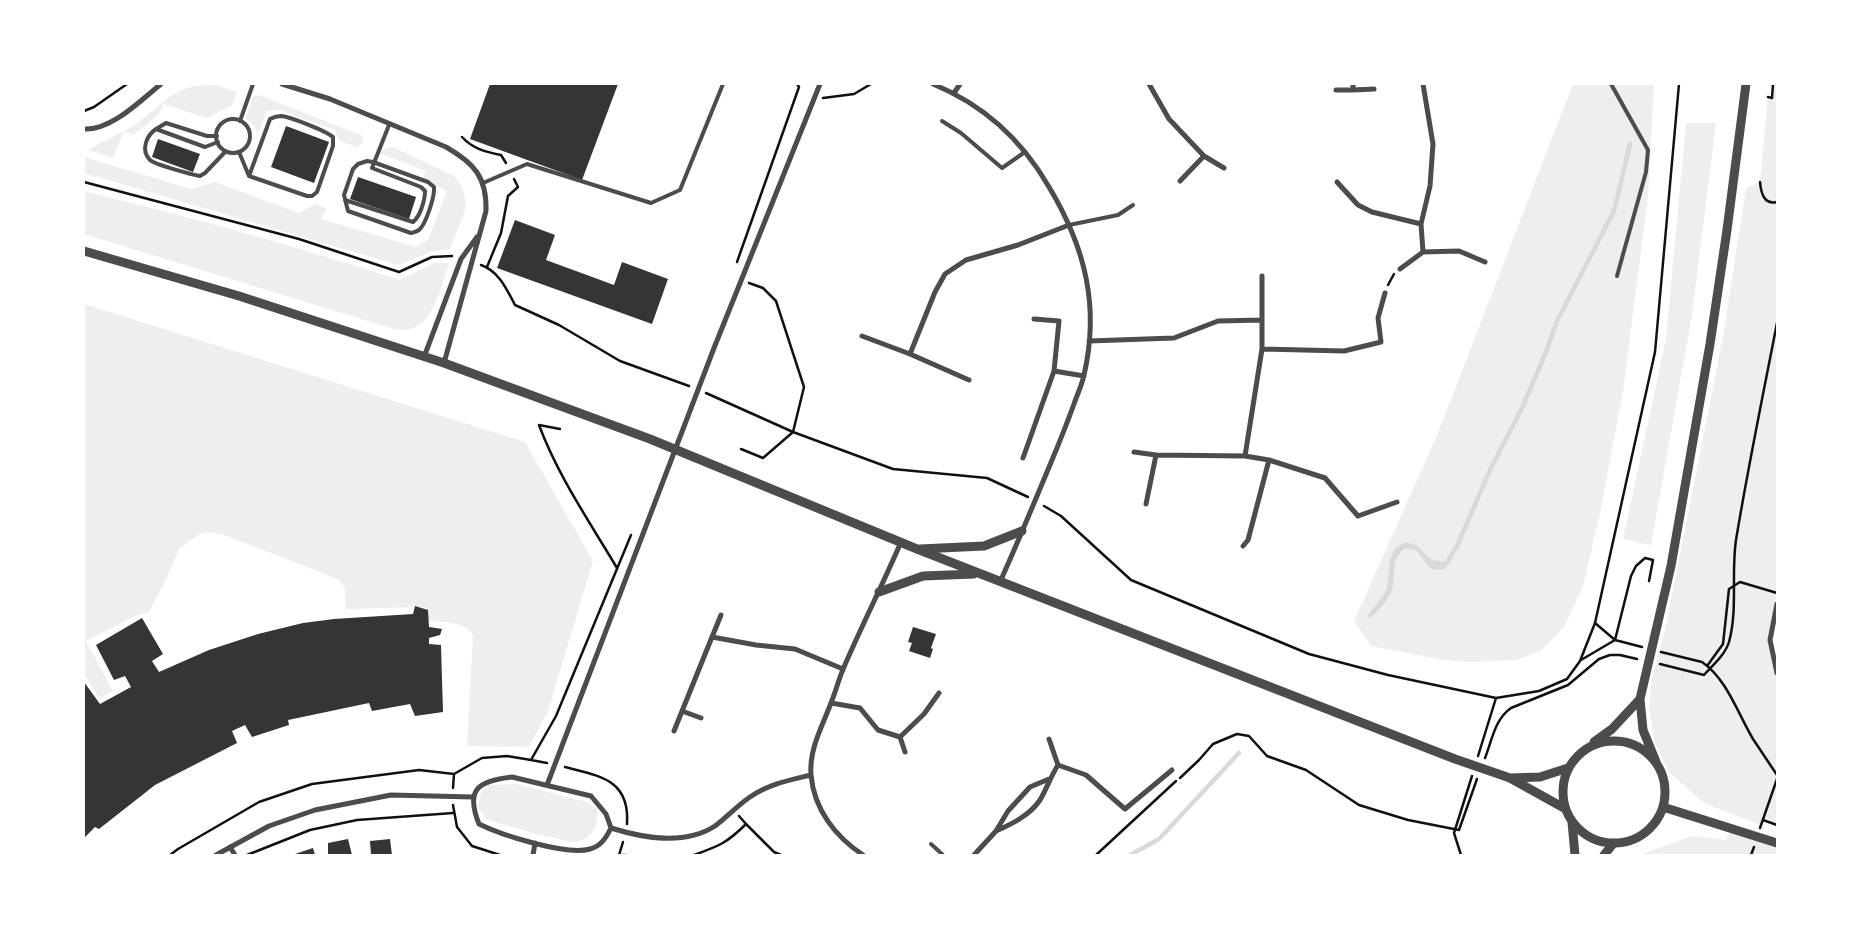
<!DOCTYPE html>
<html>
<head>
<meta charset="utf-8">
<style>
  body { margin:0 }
  #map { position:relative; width:1861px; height:939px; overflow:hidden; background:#fff; font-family:Poppins,sans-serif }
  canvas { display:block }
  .frame { position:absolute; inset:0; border:85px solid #fff; pointer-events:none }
</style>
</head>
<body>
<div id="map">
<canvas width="1861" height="939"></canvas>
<div class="frame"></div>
</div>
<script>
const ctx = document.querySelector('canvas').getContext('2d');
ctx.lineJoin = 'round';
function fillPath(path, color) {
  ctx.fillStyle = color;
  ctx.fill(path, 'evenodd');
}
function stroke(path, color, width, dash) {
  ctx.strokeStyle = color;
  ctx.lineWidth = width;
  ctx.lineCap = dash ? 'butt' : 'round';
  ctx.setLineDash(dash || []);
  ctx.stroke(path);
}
const green = new Path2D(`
  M 213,84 L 237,92 L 232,105 L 207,118 L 163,104 L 159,114 L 134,135 L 124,131 L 113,158 L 88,150 C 103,141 121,134 136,124 C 166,102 172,86 213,84 Z
  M 1573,84 L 1654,85 L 1648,196 L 1623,391 L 1600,513 L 1583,586 L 1564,627 L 1541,651 L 1515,660 L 1471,662 L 1445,660 L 1371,646 L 1354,621 L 1438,433 Z
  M 1773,84 L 1777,84 L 1777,604 L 1770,640 L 1777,673 L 1777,824 L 1764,817 L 1761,825 L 1704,803 L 1669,772 L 1654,740 L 1649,706 L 1651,682 L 1665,630 L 1723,337 L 1746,188 L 1760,182 L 1768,97 L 1772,98 Z
  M 259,95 L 363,136 L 362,143 L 357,147 L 340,141 L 335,130 L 279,110 L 267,111 L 257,135 L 254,125 L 246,119 L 252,97 Z
  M 1686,123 L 1716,123 L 1692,314 L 1651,545 L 1623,539 L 1666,339 Z
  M 388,147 L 395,148 L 454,176 L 462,187 L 466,201 L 465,211 L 450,249 L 431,252 L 398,265 L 84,173 L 84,157 L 191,189 L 215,182 L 299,213 L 316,204 L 327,208 L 321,219 L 416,247 L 428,240 L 447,191 L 423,179 L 426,171 L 379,153 Z
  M 84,191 C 190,217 296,246 400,280 L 433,263 L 449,263 C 441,286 434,326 406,330 C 402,330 397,329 394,329 L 84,234 Z
  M 84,304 L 525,442 L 593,561 L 548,711 L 529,747 L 467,746 L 473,634 C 462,621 443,622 428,621 L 425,607 L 346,609 L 345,588 L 338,579 L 227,536 L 210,532 L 199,534 L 179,549 L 167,577 L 149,612 L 135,616 L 86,641 L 113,691 L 99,698 L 84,674 Z
  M 515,784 L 587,802 L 597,808 C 600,824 592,841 574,842 C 568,843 560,839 554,838 C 531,833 508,826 486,819 L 478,807 L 481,793 L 489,785 Z
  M 1731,828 L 1777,843 L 1777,855 L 1639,855 L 1693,836 L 1726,840 Z`);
const water = new Path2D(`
  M 1404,543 C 1422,543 1419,551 1431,559 C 1437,562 1442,560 1447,563 L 1446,568 C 1425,575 1426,557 1415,550 C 1412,549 1409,549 1406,548 C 1389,559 1397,574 1392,590 C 1387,602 1379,610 1370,618 L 1367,616 C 1373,608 1383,599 1386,590 C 1392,574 1384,551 1404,543 Z`);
const stream = new Path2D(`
  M 1447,563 L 1458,544 L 1490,470 L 1523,406 L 1548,347 L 1556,323 L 1614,211 L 1630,144
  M 1130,855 L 1159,839 L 1239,753`);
const building = new Path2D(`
  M 490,84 L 618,84 L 582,180 L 470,139 Z
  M 286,126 L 329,142 L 314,183 L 271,167 Z
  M 158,139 L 200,154 L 193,172 L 152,157 Z
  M 358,177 L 416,197 L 409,219 L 350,199 Z
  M 515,220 L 555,235 L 546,260 L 614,285 L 622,262 L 668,279 L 652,324 L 497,268 Z
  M 415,606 L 428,610 L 429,627 L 442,629 L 440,635 L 429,638 L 429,644 L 441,645 L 443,712 L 415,716 L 410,704 L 372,711 L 369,703 L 288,720 L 289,725 L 252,737 L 245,725 L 232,731 L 237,743 L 155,785 L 99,829 L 95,827 L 84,838 L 84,682 L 100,704 L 131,687 L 125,676 L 114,680 L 96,645 L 142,618 L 163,654 L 152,661 L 159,672 L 209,650 L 258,634 L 303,623 L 334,619 L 413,614 Z
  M 913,627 L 936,634 L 931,648 L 933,649 L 930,658 L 909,651 L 912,643 L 908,642 Z
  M 348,839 L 352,855 L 328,855 L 328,843 Z
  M 390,839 L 392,855 L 371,855 L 370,841 Z
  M 313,848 L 315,855 L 292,855 Z`);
const path = new Path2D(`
  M 1768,97 L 1772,98 L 1773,84
  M 823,98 L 854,94 L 871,84
  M 84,111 L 94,107 L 127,84
  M 462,137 C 473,149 486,152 501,155 L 506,163
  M 84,182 L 299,239 L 399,272 L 432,257 L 452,256
  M 1760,182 C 1761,193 1764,205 1777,202
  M 737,262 L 799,87 L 797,84
  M 481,265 C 499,271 507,290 515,305 L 559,325 L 620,361 L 689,386
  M 487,267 L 501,233 L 508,196 L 518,187 L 514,179
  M 1388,285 L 1394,274
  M 706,393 L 793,432 L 893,469 L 987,478 L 1028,497
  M 560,429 L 539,425 C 558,476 589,521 617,568
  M 741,449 L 763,458 L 793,432 L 804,387 L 776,301 L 763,288 L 749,283
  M 1044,506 L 1061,516 L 1131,580 L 1309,654 L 1388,675 L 1496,698 L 1539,691 L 1567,679 L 1580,661 L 1595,623 L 1655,352 L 1679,84
  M 1595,623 L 1615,640 L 1631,576 L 1636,566 L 1645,558 L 1653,560 L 1649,581
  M 1661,652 L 1702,662 C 1727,679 1738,714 1753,739 C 1761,751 1769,763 1777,775
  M 1581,660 L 1615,640 L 1642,647
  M 1660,664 L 1704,675 C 1713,665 1725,655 1729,642 C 1738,609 1731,573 1736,540 C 1748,467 1763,395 1777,323
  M 1707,666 L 1723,644 L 1729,589 L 1740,582 L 1777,593
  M 1478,756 L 1496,698
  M 1485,758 C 1492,740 1495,719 1511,708 L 1568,685 L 1599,659 L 1610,655 L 1620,655 L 1637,659
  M 531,760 L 547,763
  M 565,767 C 599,776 630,779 627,824
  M 1180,778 L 1199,760 L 1213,744 L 1237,734 L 1249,736 L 1267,756 L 1306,770 L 1359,805 L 1408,820 L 1459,830 L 1477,779
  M 453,788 L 454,774
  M 453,805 L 457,827 L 472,846 L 500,855
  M 1763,820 L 1777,825
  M 746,824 L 774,852 L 781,855
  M 1760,828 L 1777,779
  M 170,855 L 178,849 L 259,802 L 312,784 L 419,770 L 454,774 L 482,758 L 507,756 L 531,760 L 556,716 L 631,535
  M 247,855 L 310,830 L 357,820 L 453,813
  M 619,855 L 623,842
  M 619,855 L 626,855
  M 694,855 C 719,846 727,843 746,824 L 739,816
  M 1096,855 L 1176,781
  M 1461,855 L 1454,833 L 1472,776
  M 1751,855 L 1754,847`);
const service = new Path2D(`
  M 1611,84 L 1648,150 L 1646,172 L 1617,276
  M216 136a17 17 0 1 1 34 0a17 17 0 1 1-34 0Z
  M 240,121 L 253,84
  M 942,121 L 961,133 L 1002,168 L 1025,152
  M 156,129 L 166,123 L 207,136 L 217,136
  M 218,142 L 205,147 L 156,129 C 147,135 140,150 150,160 C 156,165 190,174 200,176 L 205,173 L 226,151
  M 239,152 L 249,176 L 307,196 L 312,196 L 317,192 L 333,146 L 333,137 C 326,131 291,117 281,116 C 277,116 274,117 270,119 L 249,176
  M 367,161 L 373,162 L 428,182 L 434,187 C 435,196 426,224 419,230 C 416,232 415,232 411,233 L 348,211 L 344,195 L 353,169 L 358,164 Z
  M 483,183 L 527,164 L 651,203 L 680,190 L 723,84
  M 345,200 L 413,222 C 420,217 425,200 425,191 L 421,187 L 372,168 L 389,125
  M 1069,225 L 1118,215 L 1133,205
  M 931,844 L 943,855`);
const minor = new Path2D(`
  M 282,84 L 330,99 L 446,147 C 474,163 487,177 486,211 L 444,363
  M 933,84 C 984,105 1022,140 1049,187 C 1085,247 1100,306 1084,375 C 1082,385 1077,395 1074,404 C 1067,423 1060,441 1052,460 C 1035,501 1018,542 1000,582
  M 1149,84 L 1169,119 L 1204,156 L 1224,168
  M 1353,84 L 1353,90 L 1374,89
  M 1336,90 L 1353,90
  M 954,93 L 960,84
  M 84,129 C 111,131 141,100 161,84
  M 1180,181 L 1204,156
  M 1337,182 L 1358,205 L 1372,212 L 1421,224
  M 1423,252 L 1459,251 L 1485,262
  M 1400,269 L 1423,252 L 1421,224 L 1430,186 L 1433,144 L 1423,84
  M 1034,319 L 1059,321 L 1054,371
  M 862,336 L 910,354 L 969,380
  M 1089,341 L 1174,338 L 1218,321 L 1261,320
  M 1262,349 L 1344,351 L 1381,342 L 1378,318 L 1385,293
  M 910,354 L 935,292 L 945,274 L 966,260 L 1018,245 L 1069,225
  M 424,357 L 461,259 L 477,237
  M 1134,452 L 1156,455 L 1245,456 L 1269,460 L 1325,478 L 1358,516 L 1397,502
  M 1245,456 L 1262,349 L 1262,276
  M 1023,458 L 1054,371 L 1084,376
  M 1146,504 L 1156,455
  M 1243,546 L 1248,540 L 1269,460
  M 1777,604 L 1770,640 L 1777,673
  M 721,615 L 712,637 L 756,645 L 795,649 L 843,669
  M 831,703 L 860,708 L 878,730 L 900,737 L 905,752
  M 682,711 L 701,718
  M 674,731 L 712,637
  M 900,737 L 924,714 L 939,693
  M 1058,765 L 1086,775 L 1125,809 L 1172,770
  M 512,777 L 591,796 L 606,814 L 611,828 C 606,838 601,846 590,849 C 567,856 501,835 479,824 C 465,789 478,781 512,777 Z
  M 547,785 L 714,348 L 820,84
  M 611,828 C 643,838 684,846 715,826 C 727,817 738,805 750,797 C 769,784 790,780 811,775
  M 996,831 C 1012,824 1030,815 1040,800 C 1047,788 1051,776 1058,765 L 1049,739
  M 230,847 L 235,855
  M 216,855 L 269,826 L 315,810 L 391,795 L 473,797
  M 533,855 L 535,843
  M 863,855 C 836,837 814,810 811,775 C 809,749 822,727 831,703 C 836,691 839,678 844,667 C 862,625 883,584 901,542
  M 974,855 L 996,831 L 1008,811 L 1030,787 L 1049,779`);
const tertiary = new Path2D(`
  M 84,251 L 239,296 L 444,363 L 650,439 L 917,549 L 1455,759 L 1510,778 L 1564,808
  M 920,549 L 984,546 L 1022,531
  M 879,592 L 923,576 L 974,574
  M1563 792a51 51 0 1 1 102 0a51 51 0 1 1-102 0Z
  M 1594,742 L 1612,729 L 1640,699
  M 1656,762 L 1643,730 L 1640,699 L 1671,566 L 1710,344 L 1727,230 L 1746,84
  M 1510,778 L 1540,777 L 1568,768
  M 1663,807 L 1777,843
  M 1572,822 L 1575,855
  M 1604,855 L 1613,844`);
fillPath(green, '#eee');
fillPath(water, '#d9d9d9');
stroke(stream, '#d9d9d9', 4.5);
fillPath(building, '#353535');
stroke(path, '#111', 2.5);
stroke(service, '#4c4c4c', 4);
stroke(minor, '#4c4c4c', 5);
stroke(tertiary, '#4c4c4c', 9);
</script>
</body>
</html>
